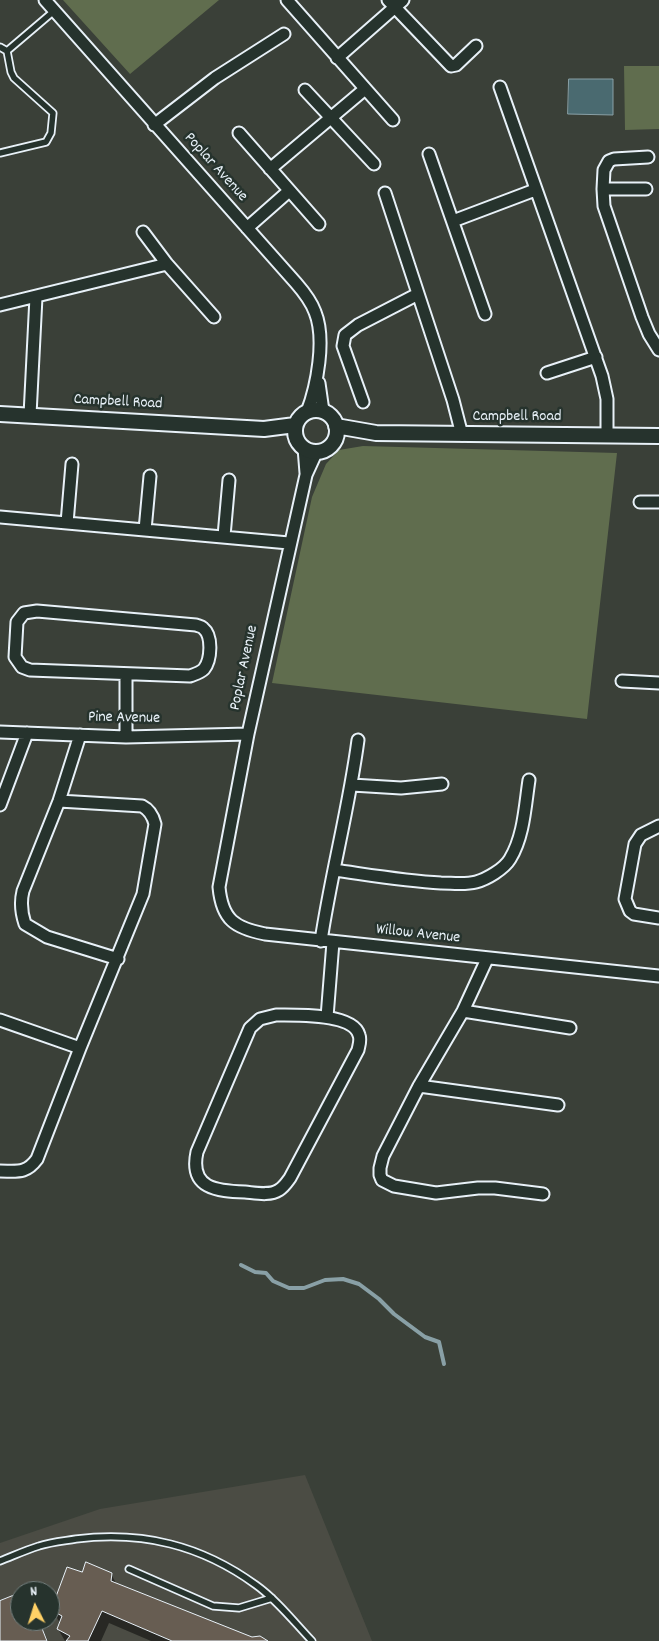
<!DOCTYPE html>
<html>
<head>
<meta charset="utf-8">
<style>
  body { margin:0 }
  #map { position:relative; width:659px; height:1641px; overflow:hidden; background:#3a4038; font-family:Dekko,sans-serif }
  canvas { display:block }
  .north { position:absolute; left:10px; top:1581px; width:50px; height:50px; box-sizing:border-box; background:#26332d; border:1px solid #747f7e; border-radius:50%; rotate:355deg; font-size:14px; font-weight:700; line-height:20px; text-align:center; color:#e8f1f8 }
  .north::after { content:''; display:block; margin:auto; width:18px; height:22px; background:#ffd166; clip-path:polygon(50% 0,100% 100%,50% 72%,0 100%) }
</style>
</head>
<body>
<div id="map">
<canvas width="659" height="1641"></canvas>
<div class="north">N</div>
</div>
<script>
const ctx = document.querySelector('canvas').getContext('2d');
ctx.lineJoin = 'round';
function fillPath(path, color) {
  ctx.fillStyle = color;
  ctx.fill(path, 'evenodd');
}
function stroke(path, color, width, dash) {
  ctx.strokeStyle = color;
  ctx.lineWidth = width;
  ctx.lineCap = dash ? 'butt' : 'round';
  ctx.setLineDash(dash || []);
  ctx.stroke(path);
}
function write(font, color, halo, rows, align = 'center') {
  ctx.font = font + ' Dekko,sans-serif';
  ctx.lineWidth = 5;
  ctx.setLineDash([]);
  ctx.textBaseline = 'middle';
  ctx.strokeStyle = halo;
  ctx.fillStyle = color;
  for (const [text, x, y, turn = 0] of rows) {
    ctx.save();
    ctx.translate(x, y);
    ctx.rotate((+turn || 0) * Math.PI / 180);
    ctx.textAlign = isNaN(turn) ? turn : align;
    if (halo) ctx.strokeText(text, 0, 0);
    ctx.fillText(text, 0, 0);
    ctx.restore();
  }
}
const built = new Path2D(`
  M 305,1475 L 372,1641 L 0,1641 L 0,1543 L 100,1509 ZM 20,1591 L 50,1591 L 50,1621 L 20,1621 Z`);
const green = new Path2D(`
  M 63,0 L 219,0 L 130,74 Z
  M 624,66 L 659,66 L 659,129 L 625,130 Z
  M 363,446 L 617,453 L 587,719 L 272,683 L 312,497 L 326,464 L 339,450 Z`);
const water = new Path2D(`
  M 569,79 L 613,79 L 613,115 L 568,114 Z`);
const shadow = new Path2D(`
  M 83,1574 L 111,1574 L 117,1585 L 252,1638 L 266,1641 L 151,1641 L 109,1623 L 101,1641 L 65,1641 L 58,1629 L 60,1623 L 52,1610 Z
  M 20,1594 L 20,1621 L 39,1621 L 48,1641 L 0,1641 L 0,1602 Z`);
const stream = new Path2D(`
  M 241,1265 L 255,1272 L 266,1273 L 273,1281 L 289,1288 L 304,1288 L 325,1280 L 343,1279 L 359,1284 L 379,1299 L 394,1314 L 425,1337 L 439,1342 L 444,1364`);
const building = new Path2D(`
  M 86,1562 L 112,1573 L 111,1581 L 252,1637 L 260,1636 L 268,1641 L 172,1641 L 102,1611 L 88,1641 L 66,1641 L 70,1636 L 57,1629 L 62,1616 L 51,1610 L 67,1567 L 82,1572 Z
  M 20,1593 L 20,1621 L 39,1621 L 47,1641 L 0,1641 L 0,1601 Z`);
const service = new Path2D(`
  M 0,47 L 7,51
  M 0,153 L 46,142 L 51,133 L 53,113 L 14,78 L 11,72 L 7,51 L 54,11
  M 0,1561 C 13,1556 26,1550 39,1546 C 51,1542 64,1541 76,1539 C 143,1531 201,1545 256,1585 C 277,1600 294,1622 312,1641
  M 129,1569 L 213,1606 L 239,1608 L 272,1598`);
const minor = new Path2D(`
  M 45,0 L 296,283 C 303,291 311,301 315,312 C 326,339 317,386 307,412
  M 287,0 L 393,120
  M 388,0 L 451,66 L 456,65 L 476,46
  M 337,58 L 403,0
  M 500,87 L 602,376 L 607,399 L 607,436
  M 305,90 L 374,164
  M 154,125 L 215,78 L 284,34
  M 239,133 L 319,224
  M 429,154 L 485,314
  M 648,157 L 614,159 L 609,161 L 604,170 L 603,189 L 604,206 L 642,317 L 649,334 L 659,350
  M 270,169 L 365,89
  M 603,189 L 646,189
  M 385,193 L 453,400 L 462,435
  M 453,221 L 535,190
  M 247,228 L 289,191
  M 143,232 L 167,264 L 214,317
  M 0,305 L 167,264
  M 547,373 L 596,357
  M 319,383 L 323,411
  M 363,402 L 343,346 L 345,335 L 358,325 L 418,294
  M 30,415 L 36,297
  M 304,448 L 306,473
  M 317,451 L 306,475 L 248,734 L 219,887 C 222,920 235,928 265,934 L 659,976
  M 640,502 L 659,502
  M 0,517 L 289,543
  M 67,523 L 72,464
  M 145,530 L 150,476
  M 224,536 L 229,480
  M 37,611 L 196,625 C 198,626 201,626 203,628 C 213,636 211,660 204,669 C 200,673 195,674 190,676 L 30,670 L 22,667 L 15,657 L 17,622 L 24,613 Z
  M 622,681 L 659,683
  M 0,732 L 126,737 L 248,734
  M 80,735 L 59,801 L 23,891 C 20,903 21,912 25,924 L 47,937 L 118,959
  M 126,737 L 126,674
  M 352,785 L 401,788 L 442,784
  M 0,805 L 27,733
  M 659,826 L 641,835 L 635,844 L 625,899 L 630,911 L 634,914 L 659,918
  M 334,870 C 370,875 405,881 441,883 C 452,883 465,885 476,882 C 487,879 504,869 510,859 C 524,836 525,806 529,780
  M 321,941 C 331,874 349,808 358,740
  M 487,959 L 463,1011 L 419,1086 L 383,1156 L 380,1168 L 380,1175 L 382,1180 L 394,1186 L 436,1193 L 478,1188 L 495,1188 L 543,1194
  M 463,1011 L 570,1028
  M 276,1015 C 295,1015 353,1013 359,1035 C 361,1040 359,1045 358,1050 L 290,1178 C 287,1182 284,1187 279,1190 C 270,1196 256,1193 245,1192 C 217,1191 189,1189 197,1152 L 250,1028 L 260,1019 Z
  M 327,1017 L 333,942
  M 0,1020 L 80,1048
  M 419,1086 L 558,1105
  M 0,1171 C 17,1171 26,1174 37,1159 L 80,1048 L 143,894 L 155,824 C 153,816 150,810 142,806 L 59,801`);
const tertiary = new Path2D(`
  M295 431a21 21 0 1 1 42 0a21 21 0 1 1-42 0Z
  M 0,414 L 264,429 L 295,425
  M 336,426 L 376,433 L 659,436`);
const streetNames = [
  ["Poplar Avenue",215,168,48],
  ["Campbell Road",118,403,3],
  ["Campbell Road",517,418],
  ["Poplar Avenue",245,668,-78],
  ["Pine Avenue",124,719,1],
  ["Willow Avenue",418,935,6]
];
fillPath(built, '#4b4c44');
fillPath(green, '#606d4e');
fillPath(water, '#4a6a70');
stroke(water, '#89a0a6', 1);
fillPath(shadow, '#0007');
stroke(stream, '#89a0a6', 4);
fillPath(building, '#675d52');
stroke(building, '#e8f1f8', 1);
stroke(service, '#e8f1f8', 9);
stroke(minor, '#e8f1f8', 15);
stroke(tertiary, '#e8f1f8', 18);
stroke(service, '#26332d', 5.5);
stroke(minor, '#26332d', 11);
stroke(tertiary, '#26332d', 14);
write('16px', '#e8f1f8', '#26332d', streetNames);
</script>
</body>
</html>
